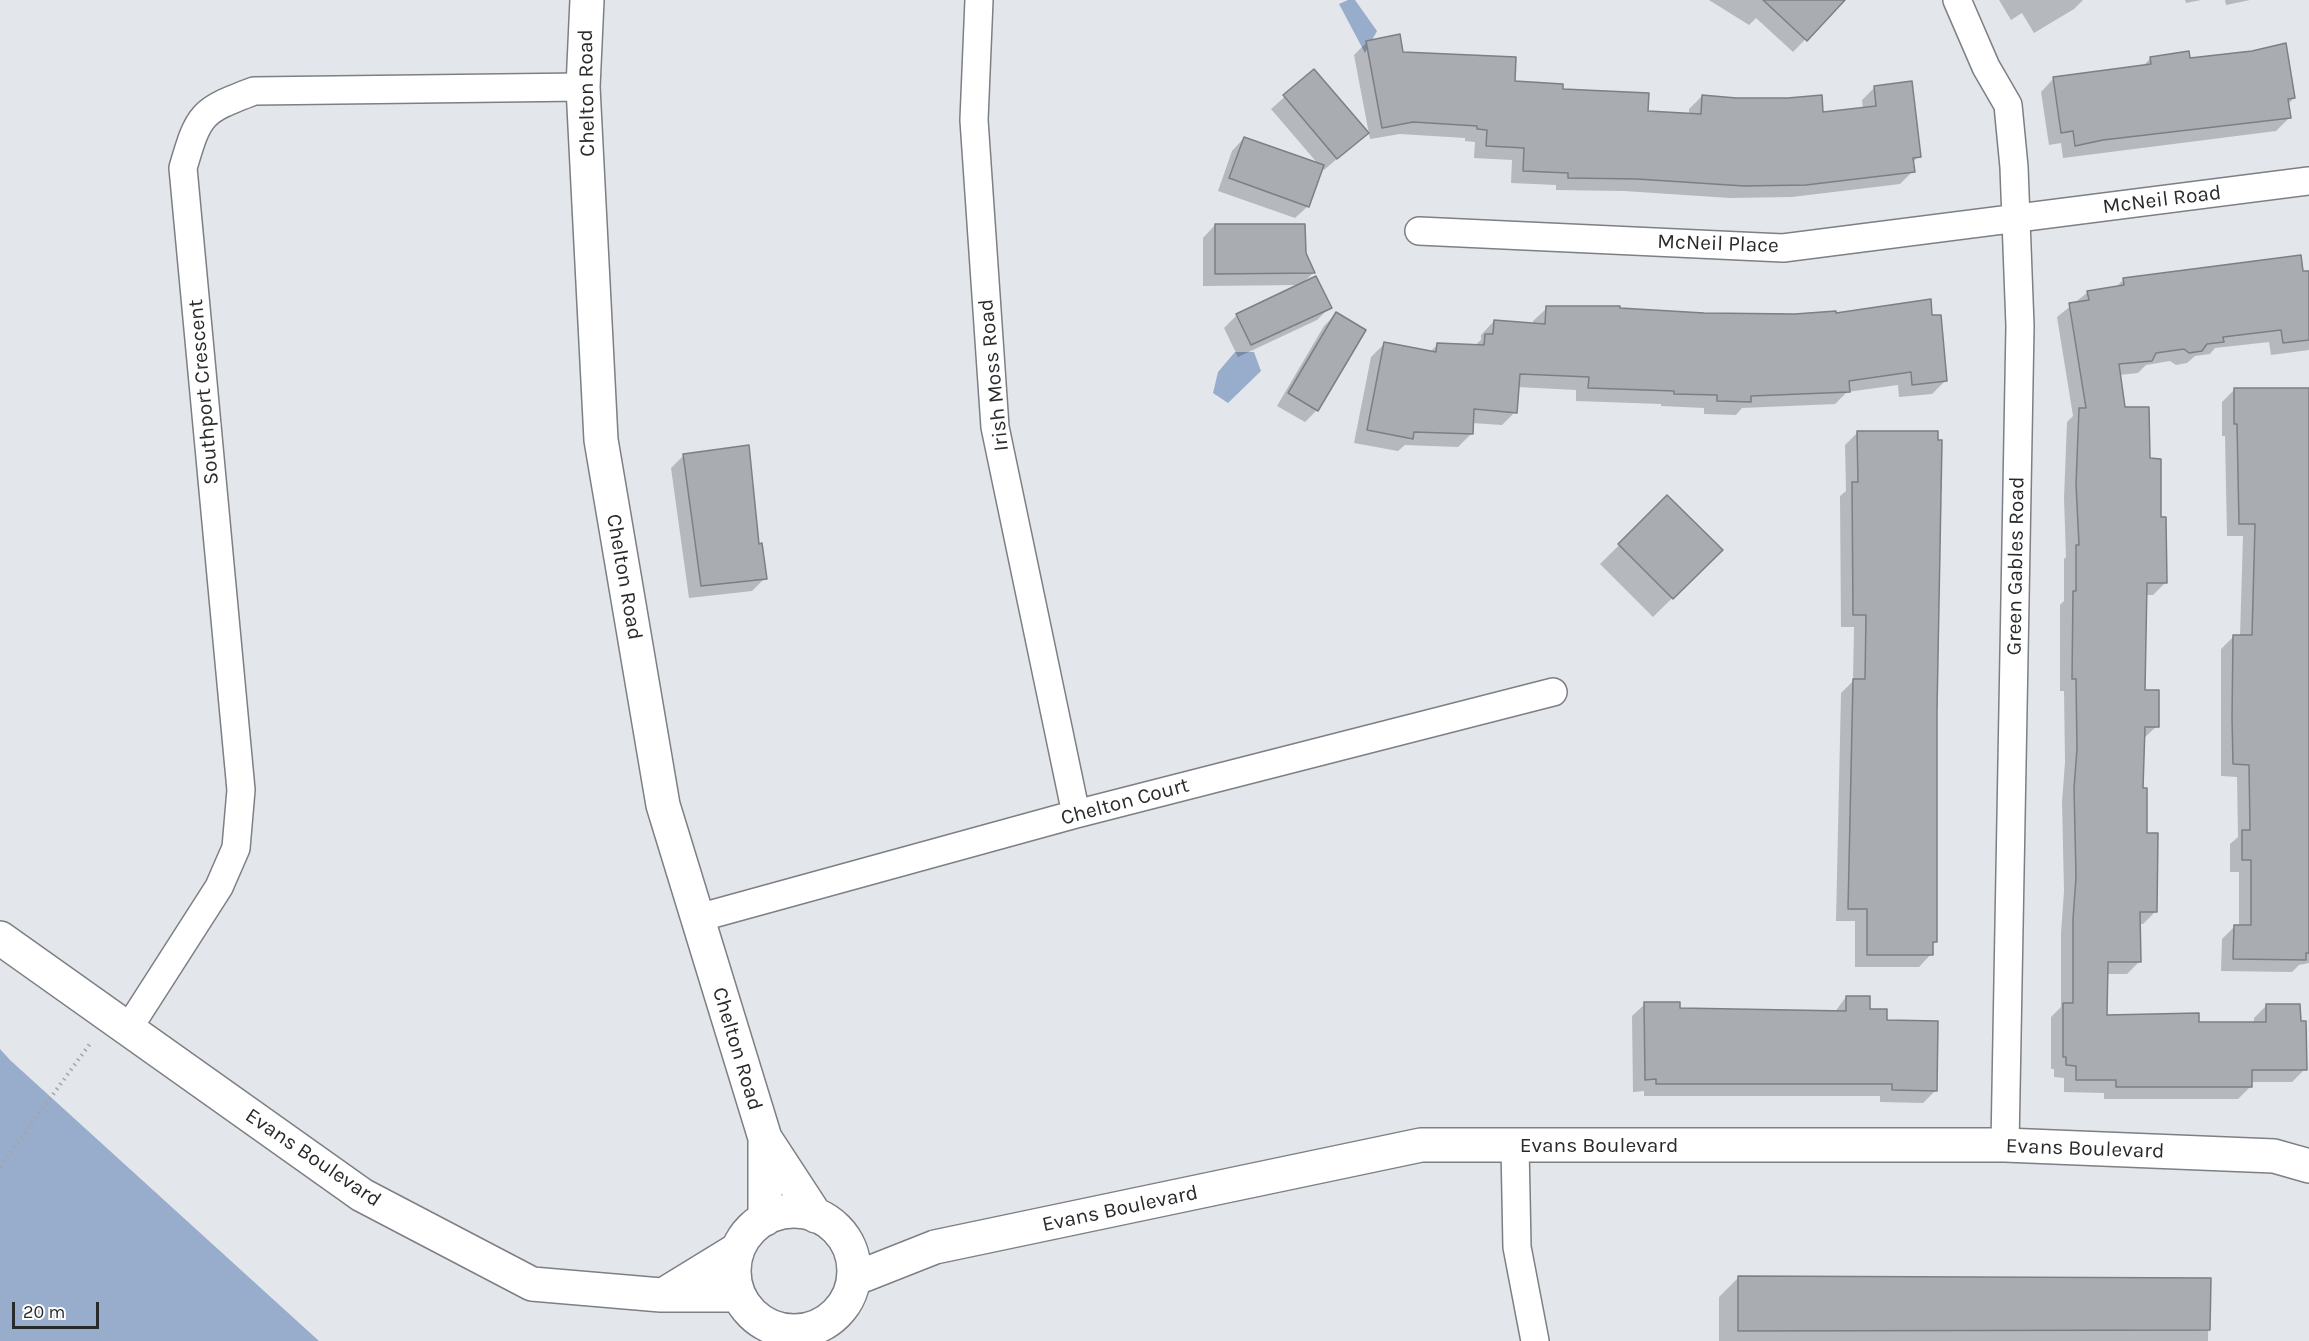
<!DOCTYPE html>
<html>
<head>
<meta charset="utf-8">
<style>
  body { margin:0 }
  #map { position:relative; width:2309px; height:1341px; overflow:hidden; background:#e3e6eb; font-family:Karla,sans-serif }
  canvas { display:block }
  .scale { position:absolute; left:12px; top:1302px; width:87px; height:27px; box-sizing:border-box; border:3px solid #292a2c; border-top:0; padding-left:8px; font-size:18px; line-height:21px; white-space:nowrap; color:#292a2c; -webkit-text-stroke:4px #fff; paint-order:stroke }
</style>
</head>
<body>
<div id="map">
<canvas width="2309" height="1341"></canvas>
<div class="scale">20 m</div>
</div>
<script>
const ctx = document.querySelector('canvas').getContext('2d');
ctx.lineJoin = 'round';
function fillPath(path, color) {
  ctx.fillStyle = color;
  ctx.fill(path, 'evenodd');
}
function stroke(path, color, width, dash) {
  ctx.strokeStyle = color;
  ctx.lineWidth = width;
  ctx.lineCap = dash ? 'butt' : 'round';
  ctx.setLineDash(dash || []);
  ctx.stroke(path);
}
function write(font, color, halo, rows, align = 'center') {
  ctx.font = font + ' Karla,sans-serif';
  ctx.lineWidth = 5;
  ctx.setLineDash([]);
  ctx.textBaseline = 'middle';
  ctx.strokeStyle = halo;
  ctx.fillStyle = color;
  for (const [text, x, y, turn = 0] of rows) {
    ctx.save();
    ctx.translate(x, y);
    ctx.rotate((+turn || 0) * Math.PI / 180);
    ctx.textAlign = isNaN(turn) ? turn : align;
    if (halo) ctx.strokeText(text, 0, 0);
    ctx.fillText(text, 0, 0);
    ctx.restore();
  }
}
const forest = new Path2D(`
  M 1348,0 L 1355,0 L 1377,31 L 1365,53 L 1339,4 Z
  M 1235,352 L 1254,352 L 1261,371 L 1228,403 L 1213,393 L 1218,372 Z
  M 0,1049 L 10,1060 L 319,1341 L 0,1341 Z`);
const shadow = new Path2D(`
  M 1709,0 L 1843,0 L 1793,52 L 1756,18 L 1749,25 Z
  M 1999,0 L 2083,0 L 2074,9 L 2034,33 L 2022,13 L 2011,20 Z
  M 2185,0 L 2201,0 L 2186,3 Z
  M 2225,0 L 2250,0 L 2226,5 Z
  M 1367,42 L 1514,82 L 1561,91 L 1647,112 L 1689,115 L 1689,109 L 1702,96 L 1822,114 L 1863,109 L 1862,100 L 1875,87 L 1919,156 L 1912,163 L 1913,171 L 1900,184 L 1792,197 L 1730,198 L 1624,191 L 1556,190 L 1556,185 L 1511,183 L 1512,160 L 1474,158 L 1475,142 L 1465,141 L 1465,138 L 1400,134 L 1370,139 L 1354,55 Z
  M 2151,58 L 2189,59 L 2294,98 L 2287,105 L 2289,118 L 2276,131 L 2063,158 L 2061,143 L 2049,145 L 2041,92 L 2053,79 L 2143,66 Z
  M 1314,71 L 1367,133 L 1324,170 L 1322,168 L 1308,206 L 1295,218 L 1218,191 L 1232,151 L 1244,138 L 1319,165 L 1271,109 Z
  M 1215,225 L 1304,253 L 1313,273 L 1303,283 L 1330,307 L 1317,320 L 1238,357 L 1224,328 L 1237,315 L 1300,285 L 1203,286 L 1203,238 Z
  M 2309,272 L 2309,350 L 2271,355 L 2269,342 L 2215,348 L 2210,354 L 2195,356 L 2187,363 L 2176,365 L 2170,361 L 2146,365 L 2138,373 L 2119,375 L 2124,409 L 2148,460 L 2159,518 L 2166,582 L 2153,595 L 2145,595 L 2143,692 L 2157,726 L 2143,739 L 2142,790 L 2155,912 L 2143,924 L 2139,924 L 2140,961 L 2127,974 L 2106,974 L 2106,1016 L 2198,1023 L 2254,1024 L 2254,1018 L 2266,1006 L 2305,1069 L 2292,1082 L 2251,1082 L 2251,1086 L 2238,1099 L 2104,1099 L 2104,1093 L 2064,1092 L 2064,1078 L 2054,1077 L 2054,1069 L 2051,1069 L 2051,1017 L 2061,1007 L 2061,933 L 2064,891 L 2062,802 L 2065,762 L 2064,691 L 2060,691 L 2060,605 L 2064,601 L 2064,559 L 2066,557 L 2064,498 L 2067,422 L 2073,416 L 2057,317 L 2088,292 L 2115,288 L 2124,279 Z
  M 1547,308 L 1704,314 L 1835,315 L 1945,381 L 1932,394 L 1899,397 L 1898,385 L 1847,392 L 1835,404 L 1742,408 L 1736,415 L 1704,414 L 1704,408 L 1661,406 L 1661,404 L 1576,401 L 1576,390 L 1517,387 L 1515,412 L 1502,425 L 1472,423 L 1471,434 L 1458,447 L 1405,445 L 1398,451 L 1354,443 L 1371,357 L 1384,344 L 1430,352 L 1437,345 L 1474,346 L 1481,340 L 1481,335 L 1494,321 L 1533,325 L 1533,321 Z
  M 1336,314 L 1317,410 L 1305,422 L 1277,406 L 1324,326 Z
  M 2309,389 L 2309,963 L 2299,965 L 2292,972 L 2221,971 L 2222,939 L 2235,926 L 2239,926 L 2239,872 L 2230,872 L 2230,844 L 2238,837 L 2237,777 L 2221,776 L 2221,649 L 2234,636 L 2240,636 L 2243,536 L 2227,536 L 2225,436 L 2222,436 L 2222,402 L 2234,390 Z
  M 1858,432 L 1935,711 L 1936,941 L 1931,946 L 1931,954 L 1919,967 L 1855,967 L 1855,921 L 1836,921 L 1841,693 L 1853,681 L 1854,627 L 1841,627 L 1840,496 L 1846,491 L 1845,445 Z
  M 684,455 L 757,545 L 765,578 L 752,591 L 689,598 L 671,468 Z
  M 1667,498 L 1721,550 L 1653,617 L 1600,564 Z
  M 1846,997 L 1886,1022 L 1936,1090 L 1923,1103 L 1880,1102 L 1880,1096 L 1644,1096 L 1644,1091 L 1633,1092 L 1632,1016 L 1645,1004 L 1678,1010 L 1834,1013 Z
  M 1738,1278 L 2209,1279 L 2208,1341 L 1719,1341 L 1719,1297 Z`);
const building = new Path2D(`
  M 1763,0 L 1845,0 L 1807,41 Z
  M 1400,34 L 1403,52 L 1516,57 L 1515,81 L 1563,84 L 1563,89 L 1649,93 L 1648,111 L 1701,114 L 1702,95 L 1736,98 L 1788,98 L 1822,95 L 1823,112 L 1876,106 L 1874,86 L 1912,81 L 1921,157 L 1913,158 L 1915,172 L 1806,185 L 1744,186 L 1637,179 L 1568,178 L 1568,173 L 1523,171 L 1524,148 L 1486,146 L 1487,130 L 1477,129 L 1477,126 L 1413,122 L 1382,128 L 1366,41 Z
  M 2286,43 L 2295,98 L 2288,99 L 2291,118 L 2103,140 L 2075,146 L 2073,131 L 2061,133 L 2053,77 L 2151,64 L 2150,57 L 2189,51 L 2190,58 L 2252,51 Z
  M 1314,69 L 1369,133 L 1337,159 L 1283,95 Z
  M 1244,137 L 1324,165 L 1309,207 L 1229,178 Z
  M 1215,224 L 1305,224 L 1306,253 L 1315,273 L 1215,274 Z
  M 2301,255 L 2303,271 L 2309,271 L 2309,340 L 2283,343 L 2281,330 L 2223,337 L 2224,342 L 2207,344 L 2202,351 L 2189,353 L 2184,349 L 2156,353 L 2152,361 L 2119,364 L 2125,407 L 2149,407 L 2150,458 L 2161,459 L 2161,517 L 2166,517 L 2167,583 L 2147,583 L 2145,690 L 2159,690 L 2159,727 L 2145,727 L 2143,788 L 2147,788 L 2147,833 L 2158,833 L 2157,912 L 2140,912 L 2141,962 L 2108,962 L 2107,1015 L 2199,1013 L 2199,1022 L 2266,1022 L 2266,1004 L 2300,1004 L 2301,1021 L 2306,1021 L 2307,1070 L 2252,1070 L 2252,1087 L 2116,1087 L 2116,1080 L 2076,1080 L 2076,1066 L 2066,1065 L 2066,1057 L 2063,1057 L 2063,1003 L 2073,1003 L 2073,919 L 2076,877 L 2074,788 L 2077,749 L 2076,679 L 2072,679 L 2073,591 L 2076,591 L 2076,545 L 2079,545 L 2076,484 L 2079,408 L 2086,408 L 2069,303 L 2089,300 L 2087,291 L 2124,285 L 2123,278 Z
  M 1316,276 L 1332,308 L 1251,345 L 1236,314 Z
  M 1931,299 L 1932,315 L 1941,315 L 1947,381 L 1912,385 L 1911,372 L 1849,381 L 1850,392 L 1751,396 L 1751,402 L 1717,401 L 1717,395 L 1674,394 L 1674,391 L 1588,388 L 1589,377 L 1520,374 L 1517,413 L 1474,409 L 1473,434 L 1414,432 L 1413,439 L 1367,430 L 1384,342 L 1436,352 L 1437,343 L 1484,345 L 1485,334 L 1493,334 L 1494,320 L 1545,324 L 1546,306 L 1620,306 L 1620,308 L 1704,313 L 1795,314 L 1836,311 L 1836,313 Z
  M 1336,312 L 1366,330 L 1318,411 L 1288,393 Z
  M 2234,388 L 2309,388 L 2309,953 L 2306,953 L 2306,960 L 2233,959 L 2234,925 L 2251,925 L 2251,860 L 2242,860 L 2242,830 L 2250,830 L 2249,765 L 2233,764 L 2232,718 L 2233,635 L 2252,635 L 2255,524 L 2239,524 L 2237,424 L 2234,424 Z
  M 1857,431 L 1938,431 L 1938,440 L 1942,440 L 1937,711 L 1937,942 L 1933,942 L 1933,955 L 1867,955 L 1867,909 L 1848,909 L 1853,679 L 1865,679 L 1866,615 L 1853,615 L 1852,482 L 1858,482 Z
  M 749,445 L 759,544 L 762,543 L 767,579 L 701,586 L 683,454 Z
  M 1667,495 L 1723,550 L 1673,599 L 1618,544 Z
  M 1846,996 L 1870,996 L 1870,1009 L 1887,1009 L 1887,1020 L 1938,1021 L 1937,1091 L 1892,1090 L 1892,1084 L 1656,1084 L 1656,1079 L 1645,1080 L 1644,1002 L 1680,1002 L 1680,1008 L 1846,1011 Z
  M 1738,1276 L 2211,1278 L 2210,1330 L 1738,1331 Z`);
const path = new Path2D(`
  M 0,1167 L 92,1041`);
const street = new Path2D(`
  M 979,0 L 974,120 L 995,427 L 1076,814
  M 1957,0 L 1986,67 L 2008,105 L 2014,167 L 2020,326 L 2005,1145
  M 1419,231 L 1783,248 L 2309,181
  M 698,918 L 1076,814 L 1553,692
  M 128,1029 L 219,887 L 236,848 L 241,790 L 183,168 C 199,113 201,111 254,91 L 583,87
  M 1515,1146 L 1517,1247 L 1535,1341`);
const secondary = new Path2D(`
  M 587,0 L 583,87 L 601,440 L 663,805 L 765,1138 L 765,1219
  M 0,938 L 362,1195 L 532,1284 L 661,1295 L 738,1295
  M 765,1138 L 816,1216
  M734 1271a60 60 0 1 1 120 0a60 60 0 1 1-120 0Z
  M 854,1279 L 935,1247 L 1421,1145 L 2005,1145 L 2274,1156 L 2309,1166
  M 663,1295 L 738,1249`);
const streetNames = [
  ["Chelton Road",587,93,-91],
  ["McNeil Road",2162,200,-7],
  ["McNeil Place",1718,244,2],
  ["Irish Moss Road",994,375,-96],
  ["Southport Crescent",204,392,-95],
  ["Green Gables Road",2016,566,-89],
  ["Chelton Road",624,577,80],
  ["Chelton Court",1125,802,-15],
  ["Chelton Road",737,1049,73],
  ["Evans Boulevard",1599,1146],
  ["Evans Boulevard",2085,1149,2],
  ["Evans Boulevard",313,1158,34],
  ["Evans Boulevard",1120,1209,-12]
];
fillPath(forest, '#98adcc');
fillPath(shadow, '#0003');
fillPath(building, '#a9acb1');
stroke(building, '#7c7f84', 1.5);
stroke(street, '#7c7f84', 30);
stroke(secondary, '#7c7f84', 36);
stroke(path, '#a3a5a9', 4, [1.5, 4.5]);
stroke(street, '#fff', 27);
stroke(secondary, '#fff', 33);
write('21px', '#292a2c', '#fff', streetNames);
</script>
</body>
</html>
